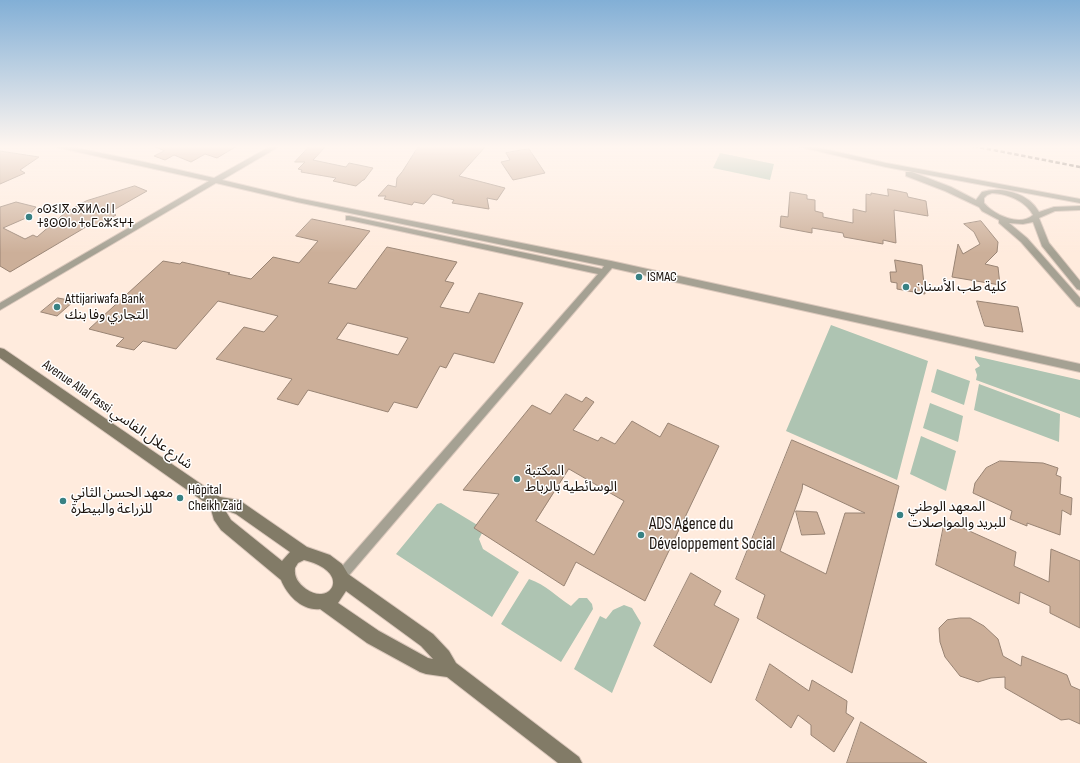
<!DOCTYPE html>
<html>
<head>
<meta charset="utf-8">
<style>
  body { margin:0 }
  canvas { display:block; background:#ffebdd }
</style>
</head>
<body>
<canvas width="1080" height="763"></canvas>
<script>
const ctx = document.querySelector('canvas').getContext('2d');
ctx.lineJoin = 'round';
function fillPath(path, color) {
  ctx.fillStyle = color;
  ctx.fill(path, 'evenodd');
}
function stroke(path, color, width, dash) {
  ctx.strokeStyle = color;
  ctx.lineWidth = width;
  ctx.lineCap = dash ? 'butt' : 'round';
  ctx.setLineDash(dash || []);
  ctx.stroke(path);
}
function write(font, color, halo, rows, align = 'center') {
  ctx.font = font + ' "Sofia Sans Condensed","Noto Sans Arabic","Noto Sans Tifinagh",sans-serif';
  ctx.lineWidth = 3;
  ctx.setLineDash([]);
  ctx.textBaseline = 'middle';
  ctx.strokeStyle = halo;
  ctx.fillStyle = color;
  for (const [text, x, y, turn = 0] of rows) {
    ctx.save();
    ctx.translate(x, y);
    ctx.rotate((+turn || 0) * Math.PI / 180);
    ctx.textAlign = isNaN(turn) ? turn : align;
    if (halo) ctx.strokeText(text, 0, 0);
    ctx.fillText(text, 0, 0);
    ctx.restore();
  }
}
const green = new Path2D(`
  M 720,153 L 774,164 L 770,180 L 713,168 Z
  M 831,325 L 928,361 L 897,480 L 786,431 Z
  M 975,356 L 1080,380 L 1080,418 L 976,380 L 977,375 L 975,369 L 980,366 L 975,359 Z
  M 937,369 L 970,381 L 964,405 L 931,392 Z
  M 979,384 L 1060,414 L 1059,442 L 974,410 Z
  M 930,403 L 963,416 L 958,442 L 923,428 Z
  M 921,436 L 956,451 L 946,491 L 910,474 Z
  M 441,503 L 484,529 L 479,539 L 483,549 L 519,572 L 492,617 L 396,554 L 437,504 Z
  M 529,579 C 546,585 556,596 571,606 L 579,598 L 587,598 L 592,604 L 593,609 L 561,662 L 501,624 Z
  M 624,605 L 632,608 L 641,623 L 612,693 L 574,669 L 600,616 L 606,619 L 613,610 Z`);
const building = new Path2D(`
  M 154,146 L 237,146 L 217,158 L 205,154 L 191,162 L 174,155 L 165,160 L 154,156 L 164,151 Z
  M 310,146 L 326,146 L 313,160 L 346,167 L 349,163 L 373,168 L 364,180 L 363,180 L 356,186 L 333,181 L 336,178 L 301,172 L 302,170 L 298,169 L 305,162 L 295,162 Z
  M 419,146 L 486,146 L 459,176 L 505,188 L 497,200 L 487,198 L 489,209 L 452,203 L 454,200 L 433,194 L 424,204 L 414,202 L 412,205 L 384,199 L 386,196 L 378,196 L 388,185 L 396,187 L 397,178 L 402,172 Z
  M 529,149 L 545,173 L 513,180 L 501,162 L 510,160 L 506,153 Z
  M 0,151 L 39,157 L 20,170 L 25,173 L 0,184 Z
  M 135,186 L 147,191 L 110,212 L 116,215 L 96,226 L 91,224 L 10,272 L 0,266 L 0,207 L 16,202 L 36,207 L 26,218 L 3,228 L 25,239 L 33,235 L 37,237 L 66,212 L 86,201 Z
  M 888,189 L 907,193 L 908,197 L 926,201 L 928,216 L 894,210 L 896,243 L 883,240 L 883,244 L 844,237 L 843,233 L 812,228 L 812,233 L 780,227 L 781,216 L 788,217 L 790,192 L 807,195 L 807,199 L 815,200 L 815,211 L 823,213 L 823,217 L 853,223 L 853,209 L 866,212 L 866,194 L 871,195 L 871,193 L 888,196 Z
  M 312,219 L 370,231 L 328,283 L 356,289 L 387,247 L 457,262 L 445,281 L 454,283 L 440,307 L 469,313 L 479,293 L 523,303 L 494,363 L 454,353 L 446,368 L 440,366 L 417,408 L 394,402 L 388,412 L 308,390 L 298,405 L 277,399 L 292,379 L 216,359 L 244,327 L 264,332 L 278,316 L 218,301 L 176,349 L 143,341 L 134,350 L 116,346 L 124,338 L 89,329 L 163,261 L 180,264 L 182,262 L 230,273 L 228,274 L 251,279 L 273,257 L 299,263 L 318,241 L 296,236 ZM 348,323 L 408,338 L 398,355 L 337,339 Z
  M 981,221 L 998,242 L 997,252 L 985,264 L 998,267 L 1000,285 L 952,277 L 958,244 L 963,254 L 980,244 L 974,232 L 964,224 Z
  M 895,260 L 922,265 L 925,294 L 897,289 L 897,283 L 891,282 L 890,272 L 896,272 Z
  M 58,298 L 74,301 L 57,316 L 41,312 Z
  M 977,301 L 1018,307 L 1023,332 L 985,326 Z
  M 566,394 L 582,402 L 586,397 L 594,402 L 573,430 L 598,441 L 601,437 L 615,444 L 632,421 L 660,437 L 668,423 L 719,446 L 645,601 L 576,562 L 564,586 L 474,528 L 499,494 L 463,490 L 532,405 L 550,414 ZM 569,469 L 624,501 L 594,555 L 536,521 Z
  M 792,440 L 899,486 L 852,673 L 757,618 L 765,595 L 736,579 ZM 803,484 L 865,513 L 845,513 L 826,574 L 780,551 L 802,490 Z
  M 1000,461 L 1043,463 L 1058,468 L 1056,475 L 1061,477 L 1060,494 L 1072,498 L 1071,515 L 1062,510 L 1060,535 L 1027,523 L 1027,526 L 1010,519 L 1012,511 L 973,493 L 975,483 L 986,468 Z
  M 796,511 L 817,512 L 825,534 L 802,535 Z
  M 945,520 L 1016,552 L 1014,566 L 1049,582 L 1051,549 L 1080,561 L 1080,628 L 1050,613 L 1050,606 L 1020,592 L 1019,604 L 936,565 Z
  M 691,573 L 721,591 L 714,605 L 739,619 L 711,683 L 654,646 Z
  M 960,618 L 970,618 L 984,626 L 998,639 L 1003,656 L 1021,666 L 1022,656 L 1067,675 L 1071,686 L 1080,690 L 1080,724 L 1069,719 L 1061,720 L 1005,688 L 1005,677 L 991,678 L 978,682 L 960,676 L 945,657 L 940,642 L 939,628 L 947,620 Z
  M 770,664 L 809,691 L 812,680 L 847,701 L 846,713 L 854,718 L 834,752 L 811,735 L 811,725 L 798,715 L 791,728 L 756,700 Z
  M 861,722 L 927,763 L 847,763 Z`);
const street = new Path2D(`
  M 51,146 L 67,146 L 144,162 L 214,178 L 271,146 L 280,146 L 222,180 L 297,198 L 611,261 L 1080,364 L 1080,372 L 612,268 L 345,580 L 341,582 L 337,580 L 335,576 L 337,572 L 598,274 L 349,220 L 346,220 L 346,216 L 349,216 L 602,269 L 604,266 L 297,202 L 216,183 L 0,310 L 0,303 L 209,181 Z
  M 796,146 L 811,146 L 886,163 L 1080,199 L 1080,203 L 886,167 Z
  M 906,172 L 912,172 L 951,187 L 976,200 L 982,192 C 1001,186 1029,193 1039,212 L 1054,207 L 1080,206 L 1080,210 L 1055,211 L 1039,218 L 1049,243 L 1080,281 L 1080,290 L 1077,289 L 1042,246 L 1033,222 L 1023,224 L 1009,223 L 1027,238 L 1080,298 L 1080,307 L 1077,306 L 1021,242 L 999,223 L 999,220 L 982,211 L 979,207 L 945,191 L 906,176 ZM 992,193 C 1007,194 1025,200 1033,215 C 1020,227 994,215 984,203 L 984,198 L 987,195 Z`);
const secondary = new Path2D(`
  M 0,348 L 4,349 L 220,497 L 239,500 L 307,547 L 330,555 L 342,564 L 348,574 L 433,634 L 449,651 L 456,663 L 579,757 L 582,763 L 558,763 L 447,677 L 426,674 L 420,672 L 367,643 L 320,609 C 302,611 287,595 281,580 L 221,530 L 214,520 L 210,506 L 0,358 ZM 225,510 L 236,514 L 290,552 L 282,561 L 231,520 ZM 304,560 C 353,572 331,607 306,589 C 298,583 294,577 295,568 L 298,563 ZM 346,591 L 421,646 L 433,659 L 428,658 L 379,631 L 338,603 Z`);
const rail = new Path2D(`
  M 973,146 L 1080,167`);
const markers = [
  [29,217,4,"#388183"],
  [639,277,4,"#388183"],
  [906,287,4,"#388183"],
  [57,307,4,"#388183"],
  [517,479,4,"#388183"],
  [180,498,4,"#388183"],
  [63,501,4,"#388183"],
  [900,515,4,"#388183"],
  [641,535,4,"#388183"]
];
const farPoinames = [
  ["ⴰⵙⵉⵏⴳ ⴰⴳⵍⴷⴰⵏ ⵏ",37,210],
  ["ⵜⵓⵙⵙⵏⴰ ⵜⴰⵎⴰⵣⵉⵖⵜ",37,224]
];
const poiNames = [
  ["ISMAC",647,277],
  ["كلية طب الأسنان",914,287],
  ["Attijariwafa Bank",65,299],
  ["التجاري وفا بنك",65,315],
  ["المكتبة",525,471],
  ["الوسائطية بالرباط",525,487],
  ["Hôpital",188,490],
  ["Cheikh Zaid",188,506],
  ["معهد الحسن الثاني",71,493],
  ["للزراعة والبيطرة",71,509],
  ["المعهد الوطني",908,507],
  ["للبريد والمواصلات",908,523]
];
const streetNames = [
  ["Avenue Allal Fassi شارع علال الفاسي",117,415,35]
];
const nearPoinames = [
  ["ADS Agence du",649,525],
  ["Développement Social",649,545]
];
fillPath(green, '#aec4b2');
fillPath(building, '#ccaf99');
stroke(building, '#998474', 1);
stroke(street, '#dbc8bc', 2);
stroke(secondary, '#dbc8bc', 2);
fillPath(street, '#a5a193');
fillPath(secondary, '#827b67');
stroke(rail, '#594e45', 2.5, [4.5, 2.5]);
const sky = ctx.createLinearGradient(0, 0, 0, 253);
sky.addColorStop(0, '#82afd6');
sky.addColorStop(0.58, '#fff6f0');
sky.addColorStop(1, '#fff6f000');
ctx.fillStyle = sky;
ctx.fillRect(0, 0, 1080, 253);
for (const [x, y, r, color] of markers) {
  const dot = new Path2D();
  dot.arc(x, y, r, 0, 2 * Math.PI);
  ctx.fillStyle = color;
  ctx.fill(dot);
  stroke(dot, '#fff', 1.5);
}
write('12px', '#1b130d', '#fff', farPoinames, 'left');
write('14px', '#1b130d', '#fff', poiNames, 'left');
write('14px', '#1b130d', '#fff', streetNames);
write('17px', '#1b130d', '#fff', nearPoinames, 'left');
</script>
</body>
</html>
